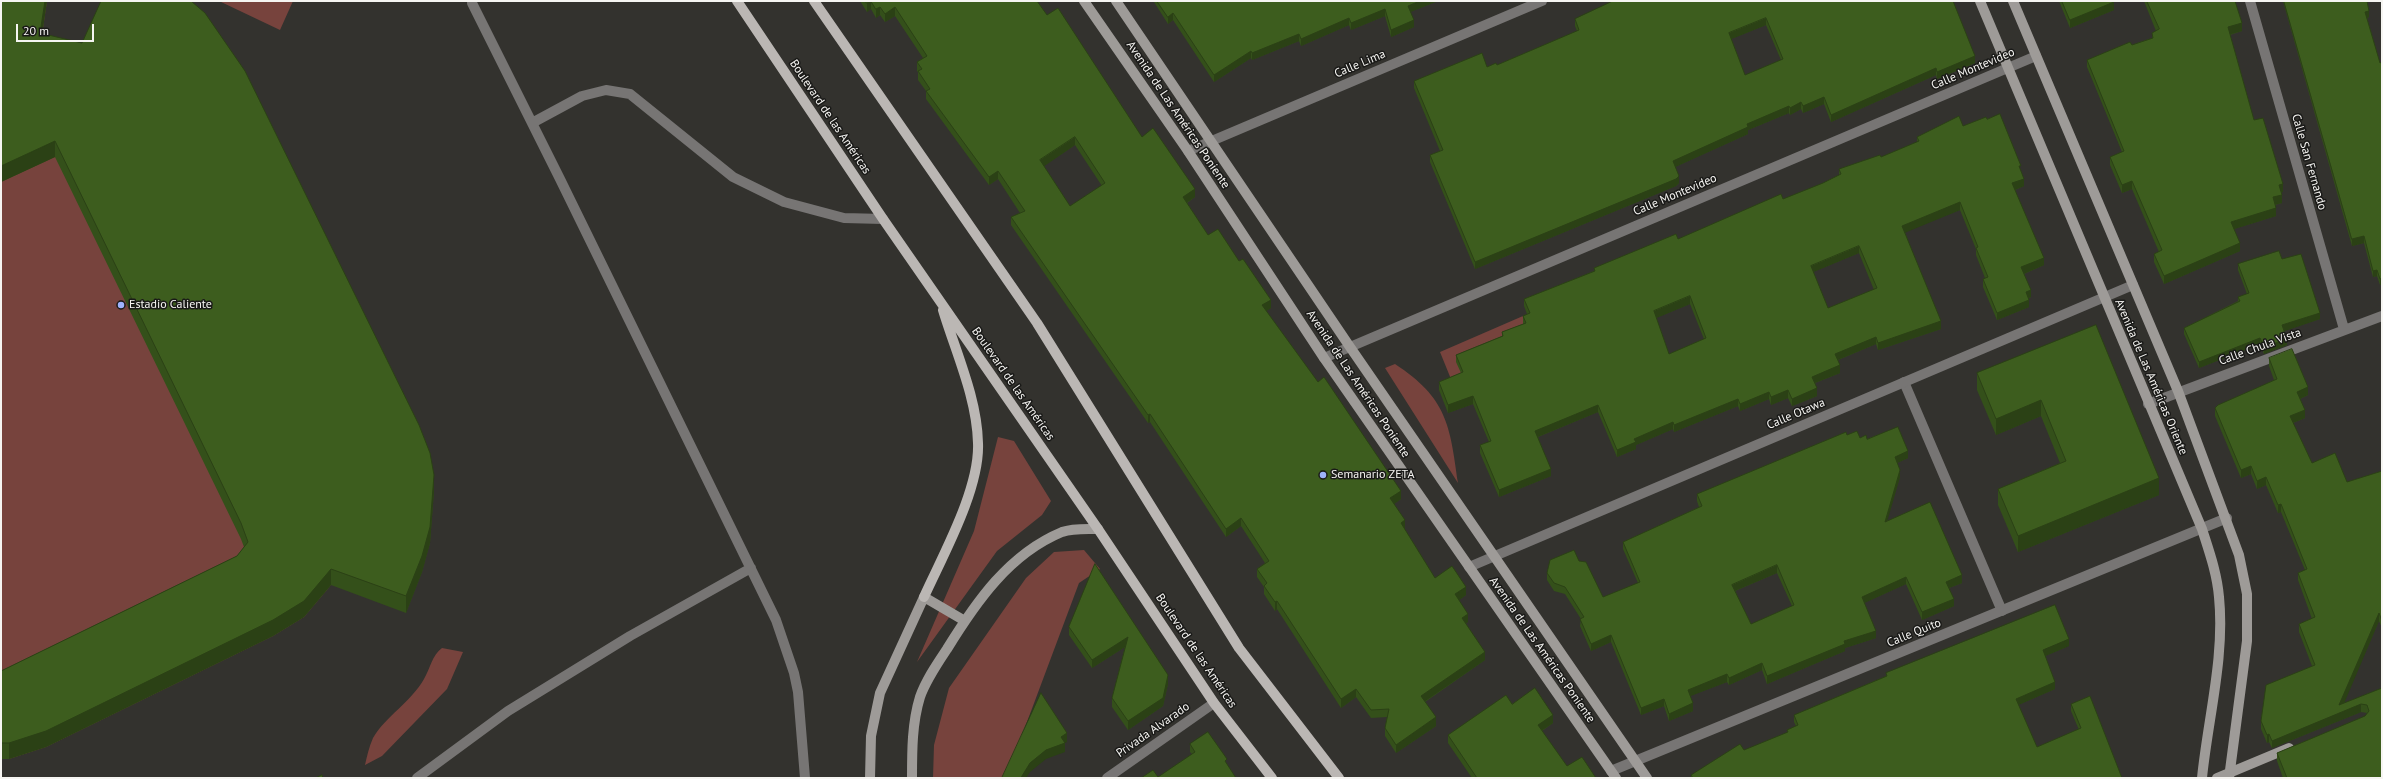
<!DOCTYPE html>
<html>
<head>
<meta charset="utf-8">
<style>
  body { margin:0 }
  #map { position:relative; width:2383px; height:779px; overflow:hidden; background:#33322e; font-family:"PT Sans",sans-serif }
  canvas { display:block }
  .frame { position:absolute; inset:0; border:2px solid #f6f5f2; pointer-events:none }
  .scale { position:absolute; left:16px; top:24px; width:78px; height:18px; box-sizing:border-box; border:2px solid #f6f5f2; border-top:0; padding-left:5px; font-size:12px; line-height:14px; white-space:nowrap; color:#f6f5f2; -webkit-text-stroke:3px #1a1a18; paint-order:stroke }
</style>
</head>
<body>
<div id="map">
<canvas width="2383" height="779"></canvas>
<div class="frame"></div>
<div class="scale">20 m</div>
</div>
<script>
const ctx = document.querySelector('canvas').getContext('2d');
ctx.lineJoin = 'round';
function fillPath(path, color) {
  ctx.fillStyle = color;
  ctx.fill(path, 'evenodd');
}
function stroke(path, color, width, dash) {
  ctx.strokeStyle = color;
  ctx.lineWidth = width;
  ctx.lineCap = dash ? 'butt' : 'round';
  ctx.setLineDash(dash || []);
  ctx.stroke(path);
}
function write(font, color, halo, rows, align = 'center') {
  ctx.font = font + ' "PT Sans",sans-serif';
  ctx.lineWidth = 3;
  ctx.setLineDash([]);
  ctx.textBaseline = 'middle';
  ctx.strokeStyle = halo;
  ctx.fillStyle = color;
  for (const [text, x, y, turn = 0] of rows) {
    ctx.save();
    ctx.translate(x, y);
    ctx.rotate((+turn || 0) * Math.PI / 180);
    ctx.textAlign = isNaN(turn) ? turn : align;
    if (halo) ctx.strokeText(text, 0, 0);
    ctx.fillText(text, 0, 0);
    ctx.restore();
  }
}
const green = new Path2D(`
  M 1,1 L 47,1 L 40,49 L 331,585 L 304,617 L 273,636 L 46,747 L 9,759 L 1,759 Z
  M 219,1 L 293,1 L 280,30 Z
  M 1523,316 L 1527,334 L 1463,380 L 1453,384 L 1440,352 Z
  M 1395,364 C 1447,398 1450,425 1458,483 L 1385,368 Z
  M 998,437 L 1014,441 L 1051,501 L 1042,515 L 997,551 L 917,662 L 974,531 Z
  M 1084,550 L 1100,569 L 1079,583 L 1006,778 L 933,778 L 934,745 L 949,688 L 1026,578 L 1054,552 Z
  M 442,648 L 463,652 L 447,689 L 382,756 L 365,765 C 367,756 369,747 373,738 C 386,716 411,702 424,679 C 430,669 432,655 442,648 Z`);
const lane = new Path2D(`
  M 1904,382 L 2002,611`);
const street = new Path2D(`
  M 2250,1 L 2344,329
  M 472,3 L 560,179 L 776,620 L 794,673 L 798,692 L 805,778
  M 532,123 L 582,96 L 606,90 L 630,94 L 733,177 L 784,202 L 844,218 L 883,219
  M 1188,151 L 1542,1
  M 1324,358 L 2036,56
  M 2148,404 L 2382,316
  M 1469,567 L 2133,285
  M 1611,771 L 2227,518
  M 417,778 L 508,711 L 630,636 L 751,568
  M 1107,778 L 1214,703`);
const secondary = new Path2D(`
  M 1084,1 L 1188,151 L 1324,358 L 1616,778
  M 1116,1 L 1350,347 L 1647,778
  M 1980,1 L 2202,529 C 2209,551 2217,573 2219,597 C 2225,657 2208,718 2202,778
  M 2013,1 L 2178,391 L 2239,555 L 2247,594 L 2247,641 L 2229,778
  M 870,778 L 871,736 L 880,693 L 924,597 L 965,621
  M 912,778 C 912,751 912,723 920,697 C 926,680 937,664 947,649 C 976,602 1009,554 1062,532 C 1073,528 1087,529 1098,529
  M 2217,778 L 2289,748`);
const primary = new Path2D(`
  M 737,1 L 883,219 L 1098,529 L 1214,703 L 1272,778
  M 814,1 L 1037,323 L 1239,648 L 1339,778
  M 924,597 C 943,555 980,489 978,443 C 977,398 956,353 943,310`);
const wall = new Path2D(`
  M 1,1 L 47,1 L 42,34 L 434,491 L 430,543 L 422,572 L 406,613 L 331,585 L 304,617 L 273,636 L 46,747 L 9,759 L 1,759 L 1,671 L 237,556 L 244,547 L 241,539 L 55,157 L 1,182 Z
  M 860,1 L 1037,1 L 1047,15 L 1142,137 L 1195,197 L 1187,203 L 1208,235 L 1271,308 L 1266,311 L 1401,499 L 1394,504 L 1405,529 L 1404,529 L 1435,578 L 1466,595 L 1459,600 L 1468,622 L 1466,623 L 1485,660 L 1425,702 L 1436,726 L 1396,753 L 1385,736 L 1385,728 L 1387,717 L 1371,718 L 1356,697 L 1341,708 L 1277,609 L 1275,611 L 1264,594 L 1264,587 L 1257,577 L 1257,569 L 1265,563 L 1241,526 L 1226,537 L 1150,422 L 1148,423 L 1011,225 L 1011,217 L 1020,213 L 998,179 L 989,185 L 926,99 L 926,91 L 918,80 L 918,72 L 917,71 L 917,62 L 923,58 L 895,16 L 885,22 L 880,15 L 876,18 L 871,9 L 867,12 ZM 1075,145 L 1102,186 L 1070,206 L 1044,166 Z
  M 1154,1 L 1438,1 L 1410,12 L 1414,27 L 1391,37 L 1385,16 L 1351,30 L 1349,25 L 1301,46 L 1299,41 L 1252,60 L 1251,58 L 1214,82 L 1173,20 L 1168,24 L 1154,2 Z
  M 1953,1 L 1975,63 L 1937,79 L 1936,75 L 1831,122 L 1824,104 L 1803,113 L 1801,109 L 1790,115 L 1789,113 L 1748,130 L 1748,134 L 1675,167 L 1679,183 L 1676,186 L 1475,269 L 1430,162 L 1430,155 L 1440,151 L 1414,88 L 1414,81 L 1497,65 L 1577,31 L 1575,26 L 1575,19 ZM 1766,25 L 1781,60 L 1745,75 L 1731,39 Z
  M 2059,1 L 2113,1 L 2114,10 L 2070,28 Z
  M 2144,1 L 2235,1 L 2242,31 L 2230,35 L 2254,120 L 2283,192 L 2281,192 L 2282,203 L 2275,205 L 2276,216 L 2234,229 L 2240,251 L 2164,284 L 2154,262 L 2154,254 L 2159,252 L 2132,189 L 2122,193 L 2110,165 L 2110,157 L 2122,152 L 2087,67 L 2087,60 L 2152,38 L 2152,33 L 2156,31 Z
  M 2283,1 L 2367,1 L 2369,17 L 2367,18 L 2380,63 L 2382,62 L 2382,285 L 2380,285 L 2377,276 L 2373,277 L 2364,243 L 2352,246 Z
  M 1963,126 L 2021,172 L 2024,186 L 2015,190 L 2044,265 L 2024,274 L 2031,297 L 2029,298 L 2029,307 L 1997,320 L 1983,287 L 1983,279 L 1985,278 L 1976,255 L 1976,249 L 1960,210 L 1905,232 L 1941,329 L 1878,350 L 1876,344 L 1838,360 L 1840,373 L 1815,383 L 1817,396 L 1792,406 L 1788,398 L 1771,405 L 1769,399 L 1740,411 L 1738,406 L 1674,432 L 1673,429 L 1636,445 L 1636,449 L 1617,457 L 1598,412 L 1538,437 L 1551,476 L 1499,497 L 1480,453 L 1480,445 L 1489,442 L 1473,404 L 1448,413 L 1439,390 L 1439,382 L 1461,373 L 1456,362 L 1456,355 L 1502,336 L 1502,332 L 1523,324 L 1523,316 L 1527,314 L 1524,306 L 1524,299 L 1594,271 L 1594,268 L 1678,239 L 1783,199 L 1823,183 L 1839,175 L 1839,169 L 1881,157 L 1917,142 L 1917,137 ZM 1859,253 L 1874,290 L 1828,308 L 1813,272 ZM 1690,304 L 1704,339 L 1669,354 L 1656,318 Z
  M 2282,259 L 2320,319 L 2284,331 L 2287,345 L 2264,354 L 2260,344 L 2199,368 L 2184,334 L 2184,328 L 2238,301 L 2238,297 L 2247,294 L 2238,270 L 2238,264 Z
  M 2096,325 L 2159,495 L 2018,552 L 1998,505 L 1998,489 L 2060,463 L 2041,416 L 1996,435 L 1977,390 L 1977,373 Z
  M 2269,358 L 2308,395 L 2300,399 L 2305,418 L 2293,423 L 2312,463 L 2347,482 L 2382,471 L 2382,628 L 2379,621 L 2343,704 L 2382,688 L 2382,778 L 2283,778 L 2277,761 L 2277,753 L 2365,716 L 2367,713 L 2361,712 L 2272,748 L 2269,742 L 2267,743 L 2261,729 L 2261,721 L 2312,666 L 2299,632 L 2299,624 L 2312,619 L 2298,580 L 2298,573 L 2305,570 L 2281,512 L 2278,513 L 2266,485 L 2257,489 L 2251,474 L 2241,478 L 2215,416 L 2215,408 L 2274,380 L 2269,366 Z
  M 1847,435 L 1867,439 L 1908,458 L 1897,463 L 1900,477 L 1887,520 L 1962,583 L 1949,588 L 1954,606 L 1922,620 L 1906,584 L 1864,603 L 1876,638 L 1845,648 L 1845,651 L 1767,684 L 1762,670 L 1729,685 L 1727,682 L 1690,696 L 1693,711 L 1669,721 L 1664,706 L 1641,715 L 1611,642 L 1591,651 L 1580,626 L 1581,619 L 1565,594 L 1554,591 L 1547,580 L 1547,573 L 1579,561 L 1603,597 L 1638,583 L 1623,549 L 1623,542 L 1699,507 L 1697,501 L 1697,494 ZM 1777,573 L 1792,606 L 1751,624 L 1735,591 Z
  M 1095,564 L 1168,684 L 1163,706 L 1128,730 L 1112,707 L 1112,698 L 1125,647 L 1092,668 L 1069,635 L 1069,627 Z
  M 2069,646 L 2045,656 L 2055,689 L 2018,705 L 2037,747 L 2079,730 L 2071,711 L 2071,704 L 2122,778 L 1691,778 L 1691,775 L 1744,750 L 1787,733 L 1787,730 L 1796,726 L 1794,722 L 1794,715 L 1886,676 L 1886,673 Z
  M 1512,704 L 1553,723 L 1542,731 L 1567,766 L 1596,778 L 1472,778 L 1448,743 L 1448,735 Z
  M 1190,744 L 1227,759 L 1192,754 L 1190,752 Z`);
const shadedWall = new Path2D(`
  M 45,1 L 47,1 L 40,49 L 40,33 Z
  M 871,1 L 871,9 L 867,12 L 867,3 Z
  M 1420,1 L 1438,1 L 1408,13 L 1408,6 Z
  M 2114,2 L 2114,10 L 2070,28 L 2070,20 Z
  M 880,7 L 880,15 L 876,18 L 876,9 Z
  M 895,7 L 895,16 L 885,22 L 885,14 Z
  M 1385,9 L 1385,16 L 1351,30 L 1351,23 Z
  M 2369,11 L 2369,17 L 2365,19 L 2365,12 Z
  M 1173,13 L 1173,20 L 1168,24 L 1168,17 Z
  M 1349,18 L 1349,25 L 1301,46 L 1301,39 Z
  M 1766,18 L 1766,25 L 1729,40 L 1729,33 Z
  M 1414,20 L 1414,27 L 1391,37 L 1391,30 Z
  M 2242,23 L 2242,31 L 2228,35 L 2228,27 Z
  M 1299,34 L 1299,41 L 1252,60 L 1252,53 Z
  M 1251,51 L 1251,58 L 1214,82 L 1214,75 Z
  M 1975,56 L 1975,63 L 1937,79 L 1937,72 Z
  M 1936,68 L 1936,75 L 1831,122 L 1831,115 Z
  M 1824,97 L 1824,104 L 1803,113 L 1803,106 Z
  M 1801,102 L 1801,109 L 1790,115 L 1790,108 Z
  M 1789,106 L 1789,113 L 1748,130 L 1748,134 L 1673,168 L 1673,161 L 1747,124 Z
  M 1075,137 L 1075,145 L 1040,169 L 1040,160 Z
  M 55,141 L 55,157 L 1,182 L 1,166 Z
  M 998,171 L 998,179 L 989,185 L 989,177 Z
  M 1679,176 L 1679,183 L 1676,186 L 1475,269 L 1475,262 Z
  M 2024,179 L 2024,186 L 2012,191 L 2012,183 Z
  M 2132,181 L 2132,189 L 2122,193 L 2122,185 Z
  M 2283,184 L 2283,192 L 2279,193 L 2279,185 Z
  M 1195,189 L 1195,197 L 1183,205 L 1183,197 Z
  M 2282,195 L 2282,203 L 2273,205 L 2273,197 Z
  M 1960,202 L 1960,210 L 1902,234 L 1902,226 Z
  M 2276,208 L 2276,216 L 2231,230 L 2231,222 Z
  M 2364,236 L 2364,243 L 2352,246 L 2352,239 Z
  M 2240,243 L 2240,251 L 2164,284 L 2164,276 Z
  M 1859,246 L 1859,253 L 1811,273 L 1811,266 Z
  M 2044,258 L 2044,265 L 2021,275 L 2021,267 Z
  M 2377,270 L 2377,276 L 2373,277 L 2373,271 Z
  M 2382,278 L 2382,285 L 2380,285 L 2380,279 Z
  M 2031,290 L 2031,297 L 2026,299 L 2026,292 Z
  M 1690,296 L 1690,304 L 1654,319 L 1654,311 Z
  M 1271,300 L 1271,308 L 1262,314 L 1262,305 Z
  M 2029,300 L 2029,307 L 1997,320 L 1997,313 Z
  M 2320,313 L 2320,319 L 2282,332 L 2282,325 Z
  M 1941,321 L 1941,329 L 1878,350 L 1878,343 Z
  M 1876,337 L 1876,344 L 1835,361 L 1835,354 Z
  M 2260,338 L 2260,344 L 2199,368 L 2199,362 Z
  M 2287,339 L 2287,345 L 2264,354 L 2264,347 Z
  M 1840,365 L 1840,373 L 1812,384 L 1812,377 Z
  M 2308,387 L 2308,395 L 2297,400 L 2297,392 Z
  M 1817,388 L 1817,396 L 1792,406 L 1792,399 Z
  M 1788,390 L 1788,398 L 1771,405 L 1771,397 Z
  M 1769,392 L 1769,399 L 1740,411 L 1740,404 Z
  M 1473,396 L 1473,404 L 1448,413 L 1448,405 Z
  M 1738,399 L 1738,406 L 1674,432 L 1674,425 Z
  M 2041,400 L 2041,416 L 1996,435 L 1996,419 Z
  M 1598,405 L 1598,412 L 1535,438 L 1535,431 Z
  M 2305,410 L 2305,418 L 2290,424 L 2290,416 Z
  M 1150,414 L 1150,422 L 1148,423 L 1148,415 Z
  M 1673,422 L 1673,429 L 1636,445 L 1636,449 L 1617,457 L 1617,450 L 1634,439 Z
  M 1908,451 L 1908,458 L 1895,464 L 1895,457 Z
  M 2251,466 L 2251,474 L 2241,478 L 2241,470 Z
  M 1551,469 L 1551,476 L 1499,497 L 1499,490 Z
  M 1900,470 L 1900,477 L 1885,529 L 1885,522 Z
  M 434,475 L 434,491 L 430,543 L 422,572 L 406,613 L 406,596 Z
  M 2266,477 L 2266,485 L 2257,489 L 2257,481 Z
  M 2159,478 L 2159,495 L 2018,552 L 2018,536 Z
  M 1401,491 L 1401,499 L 1390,507 L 1390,498 Z
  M 2281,504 L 2281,512 L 2278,513 L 2278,505 Z
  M 1241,518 L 1241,526 L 1226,537 L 1226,529 Z
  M 1405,520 L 1405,529 L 1401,532 L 1401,523 Z
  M 1777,565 L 1777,573 L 1732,592 L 1732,585 Z
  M 331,569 L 331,585 L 304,617 L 273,636 L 46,747 L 9,759 L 9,743 Z
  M 1962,575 L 1962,583 L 1946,589 L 1946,582 Z
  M 1906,577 L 1906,584 L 1862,604 L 1862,597 Z
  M 1466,587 L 1466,595 L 1455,603 L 1455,594 Z
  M 1954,599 L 1954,606 L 1922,620 L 1922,612 Z
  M 1277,601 L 1277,609 L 1275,611 L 1275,602 Z
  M 2379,613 L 2379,621 L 2340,713 L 2361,704 L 2361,712 L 2272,748 L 2272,741 L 2339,705 Z
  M 1468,614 L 1468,622 L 1462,626 L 1462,618 Z
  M 1876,631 L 1876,638 L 1845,648 L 1845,651 L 1767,684 L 1767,676 L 1844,641 Z
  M 1611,635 L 1611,642 L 1591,651 L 1591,644 Z
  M 1128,637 L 1128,645 L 1092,668 L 1092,660 Z
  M 2069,639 L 2069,646 L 2043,657 L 2043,650 Z
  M 1485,652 L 1485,660 L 1421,704 L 1421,696 Z
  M 1762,663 L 1762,670 L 1729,685 L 1729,678 Z
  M 1727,674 L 1727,682 L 1688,697 L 1688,690 Z
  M 1168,675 L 1168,684 L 1163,706 L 1128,730 L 1128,721 Z
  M 2055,682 L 2055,689 L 2016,706 L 2016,699 Z
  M 1356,689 L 1356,697 L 1341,708 L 1341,699 Z
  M 1664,699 L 1664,706 L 1641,715 L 1641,708 Z
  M 1693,703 L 1693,711 L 1669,721 L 1669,714 Z
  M 1553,715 L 1553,723 L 1538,733 L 1538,725 Z
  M 1436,717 L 1436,726 L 1396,753 L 1396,745 Z
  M 1067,733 L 1067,742 L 1065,743 L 1065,752 L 1046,759 L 1030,772 L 1026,778 L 1021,778 L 1022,776 L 1030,763 L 1061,737 Z
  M 2269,734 L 2269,742 L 2267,743 L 2267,735 Z`);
const building = new Path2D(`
  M 1,1 L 45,1 L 40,33 L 82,43 L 101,1 L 191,1 L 205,13 L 245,71 L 419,425 L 430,453 L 434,475 L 430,527 L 422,556 L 406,596 L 331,569 L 304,601 L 273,620 L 46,731 L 9,743 L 1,743 L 1,671 L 237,556 L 248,542 L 241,523 L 55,141 L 1,166 Z
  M 865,1 L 871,1 L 867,3 Z
  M 871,1 L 1037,1 L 1047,15 L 1058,8 L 1142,137 L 1153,128 L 1195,189 L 1183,197 L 1208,235 L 1218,229 L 1239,261 L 1243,259 L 1271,300 L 1262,305 L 1318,382 L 1324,377 L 1401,491 L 1390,498 L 1405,520 L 1401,523 L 1435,578 L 1452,566 L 1466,587 L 1455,594 L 1468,614 L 1462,618 L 1485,652 L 1421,696 L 1436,717 L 1396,745 L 1385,728 L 1389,709 L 1371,710 L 1356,689 L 1341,699 L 1277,601 L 1275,602 L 1264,586 L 1267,583 L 1257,569 L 1269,561 L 1241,518 L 1226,529 L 1150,414 L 1148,415 L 1011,217 L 1025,211 L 998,171 L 989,177 L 926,91 L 930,89 L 918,71 L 922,69 L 917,62 L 927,56 L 895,7 L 885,14 L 880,7 L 876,9 ZM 1075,137 L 1105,183 L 1070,206 L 1040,160 Z
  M 1157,1 L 1420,1 L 1408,6 L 1414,20 L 1391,30 L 1385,9 L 1351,23 L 1349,18 L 1301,39 L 1299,34 L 1252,53 L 1251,51 L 1214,75 L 1173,13 L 1168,17 Z
  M 1613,1 L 1953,1 L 1975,56 L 1937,72 L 1936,68 L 1831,115 L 1824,97 L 1803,106 L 1801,102 L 1790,108 L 1789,106 L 1747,124 L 1748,127 L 1673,161 L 1679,176 L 1676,179 L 1475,262 L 1430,155 L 1443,150 L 1414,81 L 1482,53 L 1487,67 L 1496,63 L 1497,65 L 1579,30 L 1575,19 ZM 1766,18 L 1783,59 L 1745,75 L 1729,33 Z
  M 2062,1 L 2113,1 L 2114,2 L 2070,20 Z
  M 2147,1 L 2235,1 L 2242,23 L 2228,27 L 2254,120 L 2263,118 L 2283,184 L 2279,185 L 2282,195 L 2273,197 L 2276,208 L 2231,222 L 2240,243 L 2164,276 L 2154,254 L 2162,250 L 2132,181 L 2122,185 L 2110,157 L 2124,151 L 2087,60 L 2130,42 L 2132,45 L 2153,38 L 2152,33 L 2159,29 Z
  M 2284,1 L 2367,1 L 2369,11 L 2365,12 L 2380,63 L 2382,62 L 2382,278 L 2380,279 L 2377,270 L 2373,271 L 2364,236 L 2352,239 Z
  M 2000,114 L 2021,166 L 2019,166 L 2024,179 L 2012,183 L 2044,258 L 2021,267 L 2031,290 L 2026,292 L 2029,300 L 1997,313 L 1983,279 L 1988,277 L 1976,248 L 1978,247 L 1960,202 L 1902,226 L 1941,321 L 1878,343 L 1876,337 L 1835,354 L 1840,365 L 1812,377 L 1817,388 L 1792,399 L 1788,390 L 1771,397 L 1769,392 L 1740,404 L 1738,399 L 1674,425 L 1673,422 L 1634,439 L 1636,442 L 1617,450 L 1598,405 L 1535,431 L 1551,469 L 1499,490 L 1480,445 L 1491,441 L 1473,396 L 1448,405 L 1439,382 L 1463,372 L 1456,355 L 1503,336 L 1502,332 L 1526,323 L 1523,316 L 1530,313 L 1524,299 L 1595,271 L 1594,268 L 1676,234 L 1678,239 L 1781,194 L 1783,199 L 1823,183 L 1841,174 L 1839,169 L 1880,155 L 1881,157 L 1919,141 L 1917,137 L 1959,116 L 1963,126 L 1986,117 L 1987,119 ZM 1859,246 L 1877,288 L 1828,308 L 1811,266 ZM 1690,296 L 1706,338 L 1669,354 L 1654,311 Z
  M 2279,251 L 2282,259 L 2301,254 L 2320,313 L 2282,325 L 2287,339 L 2264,347 L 2260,338 L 2199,362 L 2184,328 L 2240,301 L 2238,297 L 2249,293 L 2238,264 Z
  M 2096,325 L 2159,478 L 2018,536 L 1998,489 L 2066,461 L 2041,400 L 1996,419 L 1977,373 Z
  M 2292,349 L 2308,387 L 2297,392 L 2305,410 L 2290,416 L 2312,463 L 2335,453 L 2347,482 L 2382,471 L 2382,621 L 2379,613 L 2339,705 L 2382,688 L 2382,778 L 2287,778 L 2277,753 L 2365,716 L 2369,711 L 2367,705 L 2361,704 L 2272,741 L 2269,734 L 2267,735 L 2261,721 L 2266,685 L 2315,665 L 2299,624 L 2315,617 L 2298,573 L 2307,569 L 2281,504 L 2278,505 L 2266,477 L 2257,481 L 2251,466 L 2241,470 L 2215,408 L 2218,405 L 2277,379 L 2269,358 Z
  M 1898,427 L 1908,451 L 1895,457 L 1900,470 L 1885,522 L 1930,502 L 1962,575 L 1946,582 L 1954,599 L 1922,612 L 1906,577 L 1862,597 L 1876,631 L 1844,641 L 1845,644 L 1767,676 L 1762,663 L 1729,678 L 1727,674 L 1688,690 L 1693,703 L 1669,714 L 1664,699 L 1641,708 L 1611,635 L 1591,644 L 1580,619 L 1584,617 L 1565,587 L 1554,583 L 1547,573 L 1550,560 L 1574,550 L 1579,561 L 1586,562 L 1603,597 L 1640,582 L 1623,542 L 1702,506 L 1697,494 L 1846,432 L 1847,435 L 1857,431 L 1860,438 L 1866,435 L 1867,439 ZM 1777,565 L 1794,605 L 1751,624 L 1732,585 Z
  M 1095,564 L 1168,675 L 1163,698 L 1128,721 L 1112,698 L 1128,637 L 1092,660 L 1069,627 Z
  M 2055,605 L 2069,639 L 2043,650 L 2055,682 L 2016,699 L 2037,747 L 2081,728 L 2071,704 L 2090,696 L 2122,778 L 1693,778 L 1691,775 L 1740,744 L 1744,750 L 1788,732 L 1787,730 L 1798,725 L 1794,715 L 1887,676 L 1886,673 Z
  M 1535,688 L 1553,715 L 1538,725 L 1567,766 L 1582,757 L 1596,778 L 1477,778 L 1448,735 L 1506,695 L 1512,704 Z
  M 1041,693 L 1067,733 L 1061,737 L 1065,743 L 1046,750 L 1030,763 L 1022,776 L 1021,778 L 1002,778 Z
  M 1208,732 L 1227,759 L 1225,761 L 1236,778 L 1141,778 L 1153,770 L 1158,777 L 1195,752 L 1190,744 Z
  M 322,775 L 323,778 L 316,778 Z`);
const markers = [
  [121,305,4,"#9fb3fd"],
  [1323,475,4,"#9fb3fd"]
];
const streetNames = [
  ["Calle Lima",1360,64,-23],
  ["Calle Montevideo",1973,69,-23],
  ["Avenida de Las Américas Poniente",1178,115,56],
  ["Boulevard de las Américas",830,117,56],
  ["Calle San Fernando",2309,162,74],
  ["Calle Montevideo",1675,195,-23],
  ["Calle Chula Vista",2260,347,-20],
  ["Avenida de Las Américas Oriente",2151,377,67],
  ["Boulevard de las Américas",1013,384,55],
  ["Avenida de Las Américas Poniente",1358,384,56],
  ["Calle Otawa",1796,414,-23],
  ["Calle Quito",1914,633,-22],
  ["Avenida de Las Américas Poniente",1542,650,55],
  ["Boulevard de las Américas",1196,651,56],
  ["Privada Alvarado",1153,730,-35]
];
const poiNames = [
  ["Estadio Caliente",129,305],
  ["Semanario ZETA",1331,475]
];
fillPath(green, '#77433d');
stroke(lane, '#777574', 10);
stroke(street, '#777574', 10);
stroke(secondary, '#9e9b98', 10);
stroke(primary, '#bbb7b4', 10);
fillPath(wall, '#34501a');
fillPath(shadedWall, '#2b4115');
fillPath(building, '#3d5d1e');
stroke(building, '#2b4115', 1);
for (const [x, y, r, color] of markers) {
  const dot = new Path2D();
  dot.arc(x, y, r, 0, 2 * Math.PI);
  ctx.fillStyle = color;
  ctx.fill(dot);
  stroke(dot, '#1a1a18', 1.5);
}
write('12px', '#f6f5f2', '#1a1a18', streetNames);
write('12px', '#f6f5f2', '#1a1a18', poiNames, 'left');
</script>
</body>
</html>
